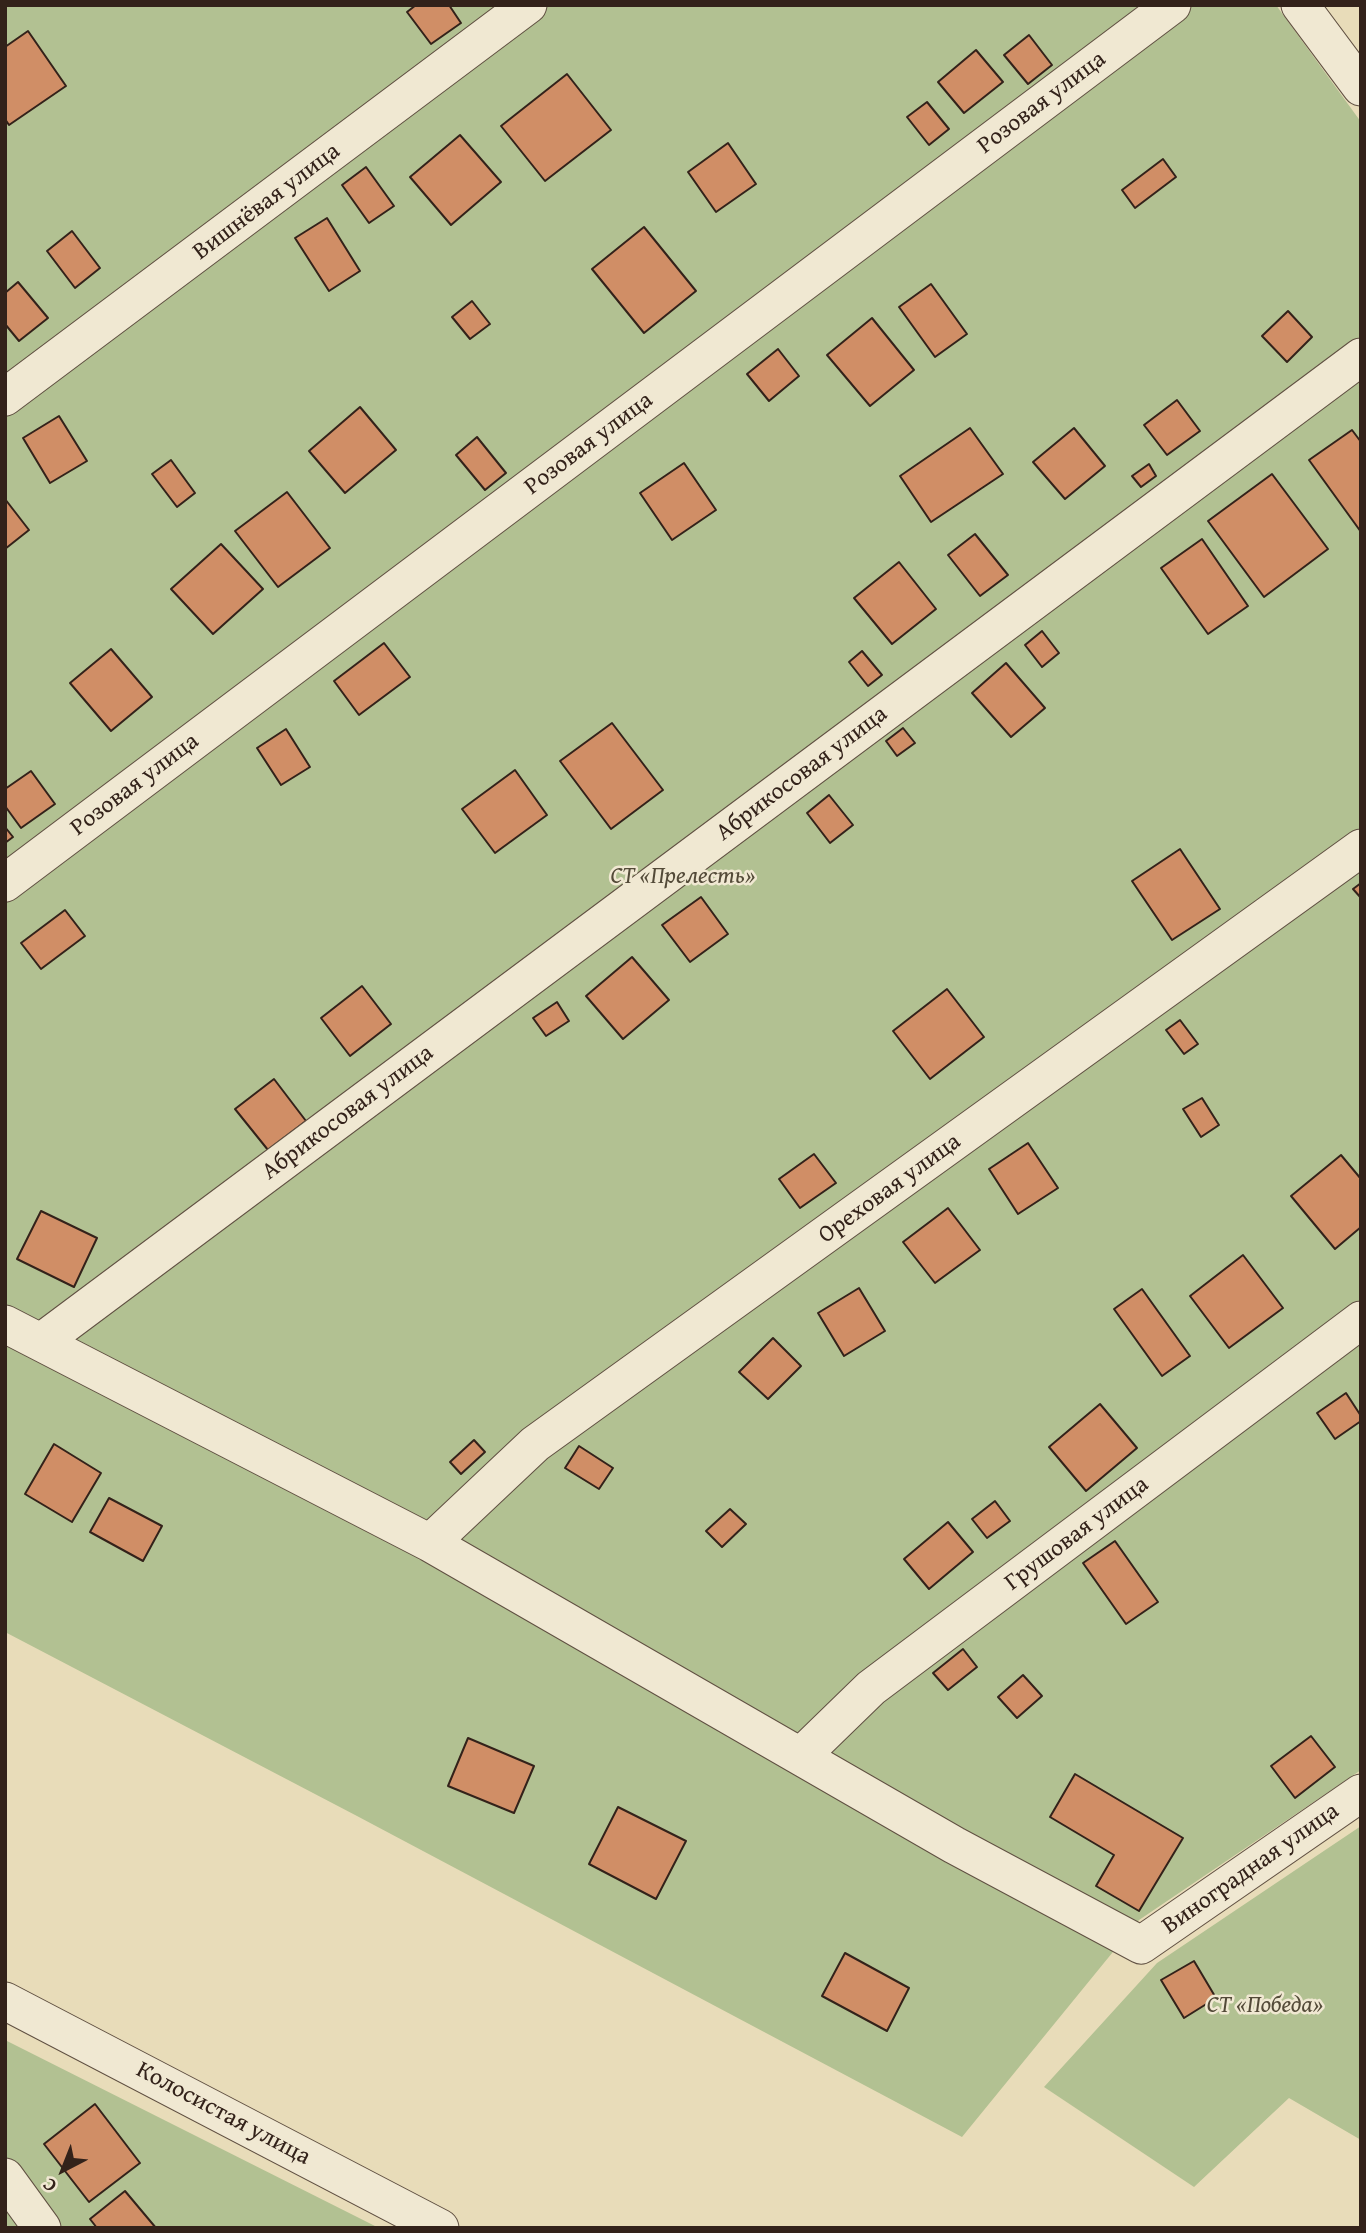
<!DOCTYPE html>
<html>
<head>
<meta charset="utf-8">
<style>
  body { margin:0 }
  #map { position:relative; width:1366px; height:2233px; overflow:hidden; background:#e8dcb9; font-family:"Gentium Book Plus",serif }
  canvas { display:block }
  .frame { position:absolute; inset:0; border:7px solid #33221a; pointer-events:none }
  .north { position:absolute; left:28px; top:2135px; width:70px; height:70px; -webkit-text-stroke:5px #f0e8d2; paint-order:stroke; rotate:222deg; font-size:19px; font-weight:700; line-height:28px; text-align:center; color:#33221a }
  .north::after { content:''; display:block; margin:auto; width:24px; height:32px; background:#33221a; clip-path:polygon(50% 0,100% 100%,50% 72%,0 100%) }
</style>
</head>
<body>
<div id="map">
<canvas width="1366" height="2233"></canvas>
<div class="frame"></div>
<div class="north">С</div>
</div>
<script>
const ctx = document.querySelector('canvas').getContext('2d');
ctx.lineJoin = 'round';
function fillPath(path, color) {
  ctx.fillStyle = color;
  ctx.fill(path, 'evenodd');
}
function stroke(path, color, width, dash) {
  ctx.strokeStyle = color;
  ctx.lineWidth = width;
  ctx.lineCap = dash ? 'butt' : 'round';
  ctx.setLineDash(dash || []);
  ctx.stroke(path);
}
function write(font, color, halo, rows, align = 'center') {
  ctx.font = font + ' "Gentium Book Plus",serif';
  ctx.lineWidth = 5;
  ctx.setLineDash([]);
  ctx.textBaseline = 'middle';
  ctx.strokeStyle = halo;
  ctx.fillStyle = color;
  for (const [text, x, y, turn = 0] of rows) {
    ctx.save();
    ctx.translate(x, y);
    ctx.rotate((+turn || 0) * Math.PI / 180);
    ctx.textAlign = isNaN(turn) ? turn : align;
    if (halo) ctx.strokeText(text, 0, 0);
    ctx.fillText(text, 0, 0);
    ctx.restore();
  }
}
const green = new Path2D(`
  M 5,5 L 1276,5 L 1361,122 L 1361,1770 L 1139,1920 L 962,2137 L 357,1816 L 5,1632 Z
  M 1361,1826 L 1361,2140 L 1289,2098 L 1194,2187 L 1044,2087 L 1157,1963 Z
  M 5,2040 L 375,2226 L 5,2228 Z`);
const building = new Path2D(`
  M 416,5 L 449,5 L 461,23 L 431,44 L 407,12 Z
  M 28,31 L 66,86 L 9,125 L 5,119 L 5,47 Z
  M 1029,35 L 1052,65 L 1028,84 L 1004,55 Z
  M 976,50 L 1003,82 L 964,113 L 938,82 Z
  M 567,74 L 611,130 L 545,181 L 501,126 Z
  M 927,102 L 949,129 L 929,145 L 907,117 Z
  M 460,135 L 501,182 L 451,225 L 410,177 Z
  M 728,143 L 756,184 L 716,212 L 688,172 Z
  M 1163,159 L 1176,177 L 1135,208 L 1122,190 Z
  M 366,167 L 394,206 L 369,223 L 342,185 Z
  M 327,218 L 360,271 L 329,291 L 295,238 Z
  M 644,227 L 696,291 L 644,333 L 592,269 Z
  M 72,231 L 100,268 L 75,288 L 47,251 Z
  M 18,282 L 48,318 L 19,341 L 5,324 L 5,293 Z
  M 931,284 L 967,334 L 935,357 L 899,307 Z
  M 472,301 L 490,324 L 470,339 L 452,317 Z
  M 1288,311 L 1312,337 L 1287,362 L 1262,336 Z
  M 872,318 L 914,370 L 870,406 L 827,355 Z
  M 778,349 L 799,376 L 769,401 L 747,374 Z
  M 1177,400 L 1200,431 L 1167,455 L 1144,425 Z
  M 360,407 L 396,450 L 345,493 L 309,451 Z
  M 59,416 L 87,461 L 50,483 L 23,438 Z
  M 970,428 L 1003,474 L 931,522 L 900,476 Z
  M 1074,428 L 1105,466 L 1065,499 L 1033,462 Z
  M 1352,430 L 1361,442 L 1361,532 L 1309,460 Z
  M 477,437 L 506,473 L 485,490 L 456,455 Z
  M 171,460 L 195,493 L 177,507 L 152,474 Z
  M 684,463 L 716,510 L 672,540 L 640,493 Z
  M 1149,464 L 1156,476 L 1141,487 L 1132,476 Z
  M 1272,474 L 1328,549 L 1264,597 L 1208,521 Z
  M 287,492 L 330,548 L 278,587 L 235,531 Z
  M 5,499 L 29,530 L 5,549 Z
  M 975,534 L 1008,575 L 980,596 L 948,555 Z
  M 1202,539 L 1248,606 L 1208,634 L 1161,568 Z
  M 221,544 L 263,589 L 213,634 L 171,589 Z
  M 899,562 L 936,609 L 892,644 L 854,598 Z
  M 1042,631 L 1059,653 L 1042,667 L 1025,645 Z
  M 384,643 L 410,677 L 359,715 L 334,681 Z
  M 111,649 L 152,697 L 111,731 L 70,683 Z
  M 862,651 L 882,675 L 868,686 L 849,662 Z
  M 1006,663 L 1045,708 L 1011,737 L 972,693 Z
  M 612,723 L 663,790 L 611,829 L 560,761 Z
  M 903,728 L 915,743 L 897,756 L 886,741 Z
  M 286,729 L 310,767 L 281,785 L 257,748 Z
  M 515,770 L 547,815 L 495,853 L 462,809 Z
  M 31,771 L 55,804 L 21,828 L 5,806 L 5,789 Z
  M 829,795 L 853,825 L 830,843 L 807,813 Z
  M 5,827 L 13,837 L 5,843 Z
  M 1180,849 L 1220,909 L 1172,940 L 1132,881 Z
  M 1361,883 L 1361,898 L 1353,889 Z
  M 701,897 L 728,934 L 690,962 L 662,925 Z
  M 65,910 L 85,936 L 41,969 L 21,943 Z
  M 632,957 L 669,1000 L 623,1039 L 586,996 Z
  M 362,986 L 391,1024 L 350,1056 L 321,1018 Z
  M 947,989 L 984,1037 L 930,1079 L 893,1031 Z
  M 557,1002 L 569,1021 L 546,1036 L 533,1018 Z
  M 1180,1020 L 1198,1044 L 1184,1054 L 1166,1030 Z
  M 274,1079 L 306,1121 L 268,1150 L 235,1109 Z
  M 1202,1098 L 1219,1125 L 1201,1137 L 1183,1109 Z
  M 1028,1143 L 1058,1188 L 1018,1214 L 989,1169 Z
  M 814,1154 L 836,1183 L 800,1208 L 779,1179 Z
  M 1341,1155 L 1361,1179 L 1361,1227 L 1335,1249 L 1291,1196 Z
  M 948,1208 L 980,1250 L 935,1283 L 903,1242 Z
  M 41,1211 L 97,1238 L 74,1287 L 17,1259 Z
  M 1243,1255 L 1283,1308 L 1229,1348 L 1190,1296 Z
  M 859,1288 L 885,1331 L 844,1356 L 818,1313 Z
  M 1142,1289 L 1190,1356 L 1162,1376 L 1114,1309 Z
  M 773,1338 L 801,1366 L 768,1399 L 739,1372 Z
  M 1346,1393 L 1361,1416 L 1361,1421 L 1335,1439 L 1317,1413 Z
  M 1100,1404 L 1137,1448 L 1086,1491 L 1049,1447 Z
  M 474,1440 L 485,1452 L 461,1474 L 450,1462 Z
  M 54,1444 L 101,1473 L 72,1522 L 25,1494 Z
  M 579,1446 L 613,1468 L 599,1489 L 565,1468 Z
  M 109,1498 L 162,1526 L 143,1561 L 90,1532 Z
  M 995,1501 L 1010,1521 L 987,1538 L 972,1519 Z
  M 730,1509 L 746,1524 L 722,1547 L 706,1531 Z
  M 948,1522 L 973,1552 L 929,1589 L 904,1559 Z
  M 1115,1541 L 1158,1602 L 1126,1624 L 1083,1563 Z
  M 963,1649 L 977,1667 L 948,1690 L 933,1673 Z
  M 1023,1675 L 1042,1696 L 1017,1718 L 998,1697 Z
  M 1311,1736 L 1335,1767 L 1295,1798 L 1271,1766 Z
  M 468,1738 L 534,1766 L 514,1813 L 448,1786 Z
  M 1075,1774 L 1183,1838 L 1139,1911 L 1096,1886 L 1114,1855 L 1050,1817 Z
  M 618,1807 L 686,1841 L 656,1899 L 589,1864 Z
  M 845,1953 L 909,1988 L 887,2031 L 822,1996 Z
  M 1194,1961 L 1216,1998 L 1184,2018 L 1161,1980 Z
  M 95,2104 L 140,2163 L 89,2202 L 44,2144 Z
  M 125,2191 L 156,2228 L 97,2228 L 90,2219 Z`);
const minor = new Path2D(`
  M 1300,5 L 1361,87
  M 5,397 L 528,5
  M 5,883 L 1172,5
  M 5,1324 L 430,1543 L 954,1845 L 1141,1945 L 1361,1793
  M 41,1342 L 1361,357
  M 430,1543 L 535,1444 L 1361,848
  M 801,1756 L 871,1688 L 1361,1320
  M 5,2001 L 440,2228
  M 5,2177 L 42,2228`);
const streetNames = [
  ["Розовая улица",1042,103,-37],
  ["Вишнёвая улица",267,202,-37],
  ["Розовая улица",589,444,-37],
  ["Абрикосовая улица",802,774,-37],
  ["Розовая улица",135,785,-37],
  ["Абрикосовая улица",348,1113,-37],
  ["Ореховая улица",890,1189,-36],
  ["Грушовая улица",1077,1534,-37],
  ["Виноградная улица",1251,1869,-35],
  ["Колосистая улица",223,2114,28]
];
const parkNames = [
  ["СТ «Прелесть»",683,877],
  ["СТ «Победа»",1265,2006]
];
fillPath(green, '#b2c192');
fillPath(building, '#d08e66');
stroke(building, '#33221a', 2);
stroke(minor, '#605042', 39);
stroke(minor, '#f0e8d2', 37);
write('24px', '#33221a', '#f0e8d2', streetNames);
write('italic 24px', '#534a38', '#f0e8d2', parkNames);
</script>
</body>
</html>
